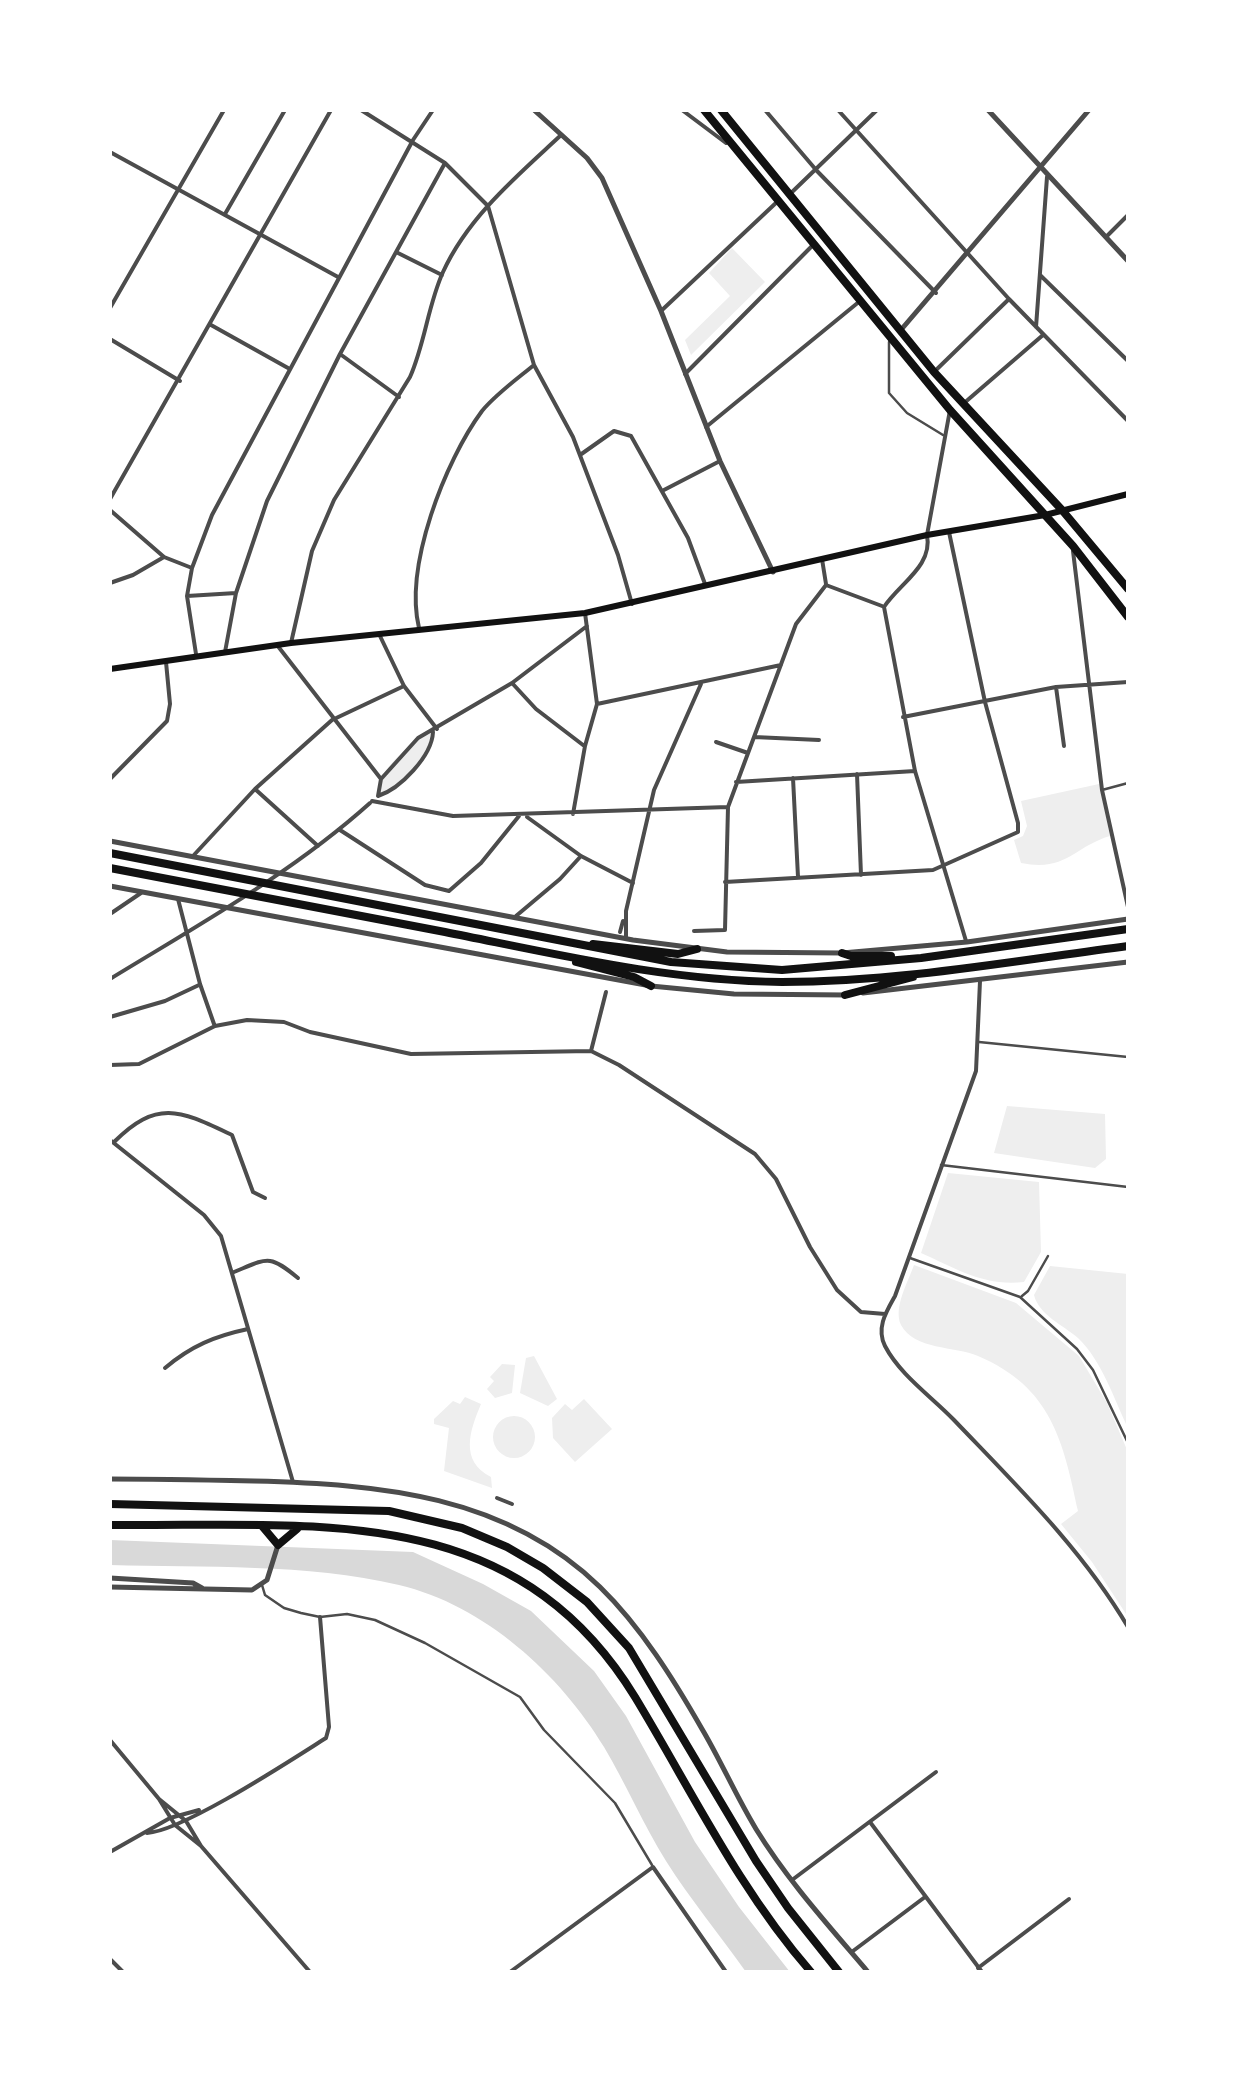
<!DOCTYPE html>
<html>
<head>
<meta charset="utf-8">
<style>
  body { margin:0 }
  #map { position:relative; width:1238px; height:2082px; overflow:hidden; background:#fff; font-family:"Source Serif 4",serif }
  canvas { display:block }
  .frame { position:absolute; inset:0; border:112px solid #fff; pointer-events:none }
</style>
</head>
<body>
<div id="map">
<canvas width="1238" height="2082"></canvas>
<div class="frame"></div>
</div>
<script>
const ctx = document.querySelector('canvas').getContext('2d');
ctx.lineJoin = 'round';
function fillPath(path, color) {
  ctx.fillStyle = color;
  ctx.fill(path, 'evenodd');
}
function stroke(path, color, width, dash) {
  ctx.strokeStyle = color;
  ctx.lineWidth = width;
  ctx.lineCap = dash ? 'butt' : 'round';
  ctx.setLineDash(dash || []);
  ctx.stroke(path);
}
const green = new Path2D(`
  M 732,248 L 765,282 L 691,355 L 685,340 L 730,296 L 709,273 Z
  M 433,732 C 431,757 401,787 378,796 C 378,795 381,780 381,779 C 389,762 416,737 433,732 Z
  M 1099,784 L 1110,836 C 1073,847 1067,872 1021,863 L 1014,840 L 1023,836 L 1027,826 L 1021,801 Z
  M 1007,1106 L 1105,1114 L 1106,1159 L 1095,1168 L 994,1153 Z
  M 948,1173 L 1039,1182 L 1041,1252 L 1024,1282 C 985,1287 955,1268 921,1253 Z
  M 914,1265 L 1016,1303 L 1079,1356 L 1107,1403 L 1128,1452 L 1128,1617 L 1092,1562 L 1061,1524 L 1078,1511 C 1063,1440 1051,1387 978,1356 C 955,1346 914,1350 901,1325 C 893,1308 908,1282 914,1265 Z
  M 1050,1266 L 1128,1274 L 1128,1428 C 1114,1399 1102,1361 1078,1338 C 1063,1325 1039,1315 1034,1295 Z
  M 534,1356 L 557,1399 L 548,1406 L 520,1393 L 526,1358 Z
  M 502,1364 L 515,1365 L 512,1393 L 495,1398 L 487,1389 L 494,1381 L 490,1377 Z
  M 465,1397 L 481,1404 C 470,1430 459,1461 491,1477 L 492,1488 L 444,1471 L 449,1428 L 434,1424 L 434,1419 L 453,1401 L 460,1404 Z
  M 584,1399 L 612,1429 L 575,1462 L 553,1438 L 552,1418 L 565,1404 L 572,1410 Z
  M493 1437a21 21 0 1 1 42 0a21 21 0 1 1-42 0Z`);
const water = new Path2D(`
  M 110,1540 L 413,1552 L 483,1584 L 531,1611 L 594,1671 L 626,1716 L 695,1842 L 739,1907 L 790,1972 L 746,1972 C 720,1935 690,1899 666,1861 C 643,1824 626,1784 604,1747 C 560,1674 484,1605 399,1585 C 306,1563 205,1568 110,1565 Z`);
const service = new Path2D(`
  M 889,342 L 889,393 L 907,413 L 943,435
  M 1102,790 L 1128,783
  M 979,1042 L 1128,1057
  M 941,1165 L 1128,1187
  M 910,1258 L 1020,1297 L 1077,1349 L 1093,1370 L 1128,1443
  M 1022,1296 L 1028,1291 L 1048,1256
  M 262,1585 L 265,1595 L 284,1608 L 301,1613 L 320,1617 L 347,1614 L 375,1620 L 425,1643 L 520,1697 L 544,1730 L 615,1803 L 652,1865`);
const pedestrian = new Path2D(`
  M 225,214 L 285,110`);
const minor = new Path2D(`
  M 361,110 L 445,163 L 488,206 L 534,365 L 573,437 L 618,555 L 632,604
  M 682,110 L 726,143
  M 765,110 L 817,171 L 936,293
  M 838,110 L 1009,299 L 1128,421
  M 110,152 L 338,277
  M 790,194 L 877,110
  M 1107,236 L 1128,215
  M 398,253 L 442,275
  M 1040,275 L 1128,361
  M 110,308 L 224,110
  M 661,311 L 778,201
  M 211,325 L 288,368
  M 1036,327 L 1047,177
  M 110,339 L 180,381
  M 340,354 L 399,397
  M 934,372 L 1009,299
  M 685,374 L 812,246
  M 963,404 L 1043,335
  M 950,410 L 927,535 C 933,566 900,583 884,607 L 915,771 L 966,941
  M 706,427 L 860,301
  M 580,455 L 614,431 L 631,436 L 688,538 L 705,584
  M 662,491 L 720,461
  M 110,499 L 331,110
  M 110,510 L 164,557 L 192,568
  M 1073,551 L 1102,790 L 1128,907
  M 822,559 L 826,584
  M 110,583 L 133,575 L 164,557
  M 826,585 L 882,606
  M 187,596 L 236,593
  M 419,628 C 404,566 445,461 482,411 C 496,394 517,379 534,365
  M 380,636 L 404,686 L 437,729
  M 291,643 L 312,551 L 334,500 L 410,377 C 425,343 428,305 443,272 C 468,217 517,176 560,136
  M 277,645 L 381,779
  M 225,652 L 236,593 L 267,501 L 340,354 L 445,163
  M 196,654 L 187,596 L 192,568 L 212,515 L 413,140 L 433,110
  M 512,683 L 536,709 L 583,745
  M 1056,687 L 1064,746
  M 597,704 L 781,665
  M 903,717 L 1056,687 L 1128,682
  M 433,732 C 432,756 400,789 378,796 L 381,779 L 418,738 L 512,683 L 587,626
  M 754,737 L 819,740
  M 716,742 L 748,753
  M 857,774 L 861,875
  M 793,778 L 798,877
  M 110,779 L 167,721 L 170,704 L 166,662
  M 736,782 L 915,771
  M 255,789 L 318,846
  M 372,801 L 453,816 L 728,807
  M 573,814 L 585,746 L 597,704 L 585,613
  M 527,817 L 581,856 L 633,883
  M 340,830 L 425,885 L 449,891 L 481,863 L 519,816
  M 193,856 L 255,789 L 332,720 L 404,686
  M 725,882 L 933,870 L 1018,832 L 1018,823 L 985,702 L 949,532
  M 178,899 L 200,984 L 214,1024
  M 110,914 L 141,893
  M 516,916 L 560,879 L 581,856
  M 694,931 L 725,930 L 728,807 L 796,624 L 826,585
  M 620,932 L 623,921
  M 626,938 L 626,911 L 654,790 L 701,684
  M 110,979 C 200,924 292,873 370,803
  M 980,981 L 976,1071 L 895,1296 C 886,1312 876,1328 885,1346 C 900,1375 932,1397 954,1420 C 1016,1485 1082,1549 1128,1627
  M 110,1017 L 165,1001 L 199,985
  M 591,1051 L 606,992
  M 110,1065 L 139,1064 L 215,1026 L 247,1020 L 284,1022 L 310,1032 L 411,1054 L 591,1051 L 619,1065 L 755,1154 L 776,1179 L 810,1247 L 837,1290 L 861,1312 L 885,1314
  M 110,1140 L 204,1215 L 221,1236 L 293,1482
  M 114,1142 C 158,1098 181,1111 232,1135 L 253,1192 L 265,1198
  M 234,1272 C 268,1258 269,1254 298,1278
  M 165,1368 C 191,1346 215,1336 248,1329
  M 497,1498 L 512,1504
  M 110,1740 L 159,1799 L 175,1825 L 201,1846
  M 159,1799 L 186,1821 L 201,1846 L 310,1972
  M 870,1822 L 982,1972
  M 147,1833 C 183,1831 291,1760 326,1738 L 329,1727 L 320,1617
  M 110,1852 L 170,1818 L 199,1810
  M 792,1880 L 936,1772
  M 853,1951 L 925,1897
  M 110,1959 L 123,1972
  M 978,1968 L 1069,1899
  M 510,1972 L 653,1867 L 726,1972`);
const tertiary = new Path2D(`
  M 534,110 L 587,158 L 602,178 L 661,311 L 720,461 L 773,572
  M 988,110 L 1128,261
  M 900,331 L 1089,110
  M 110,841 L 633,940 L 727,952 L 842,953 L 967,942 L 1128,919
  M 110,886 L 651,986 L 734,994 L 847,995
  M 863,993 L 1128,962
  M 110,1479 C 158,1479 206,1480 254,1481 C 379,1484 506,1495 600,1587 C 641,1627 674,1680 702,1729 C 721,1761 736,1796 756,1829 C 788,1881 829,1926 868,1972
  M 110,1578 L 193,1583 L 202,1588
  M 110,1587 L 252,1590 L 267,1580 L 278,1545`);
const secondary = new Path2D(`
  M 110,669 L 291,643 L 585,613 L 927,535 L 1045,515 L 1128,494`);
const trunk = new Path2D(`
  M 704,110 L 950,410 L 1073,546 L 1128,617
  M 721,110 L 934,372 L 1062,510 L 1128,589`);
const motorway = new Path2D(`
  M 110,853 L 671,962 L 782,970 L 921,958 L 1128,929
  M 110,868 C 222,890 334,910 445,932 C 556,954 668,981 782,982 C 898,982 1013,961 1128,946
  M 593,944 L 678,954 L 697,949
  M 842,953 L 851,956 L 891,956
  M 576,962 L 634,977 L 651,986
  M 845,995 L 913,977
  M 110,1504 L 389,1511 L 462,1528 L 507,1547 L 543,1568 L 587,1602 L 629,1648 L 756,1861 L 788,1908 L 839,1972
  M 110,1525 C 312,1527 513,1498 635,1697 C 692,1791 738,1888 811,1972
  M 262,1526 L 278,1545 L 297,1529`);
fillPath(green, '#eee');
fillPath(water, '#d9d9d9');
stroke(service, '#4c4c4c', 2.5);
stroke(pedestrian, '#4c4c4c', 4);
stroke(minor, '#4c4c4c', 4);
stroke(tertiary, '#4c4c4c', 5);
stroke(secondary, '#111', 6);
stroke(trunk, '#111', 8);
stroke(motorway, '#111', 8);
</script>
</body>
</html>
